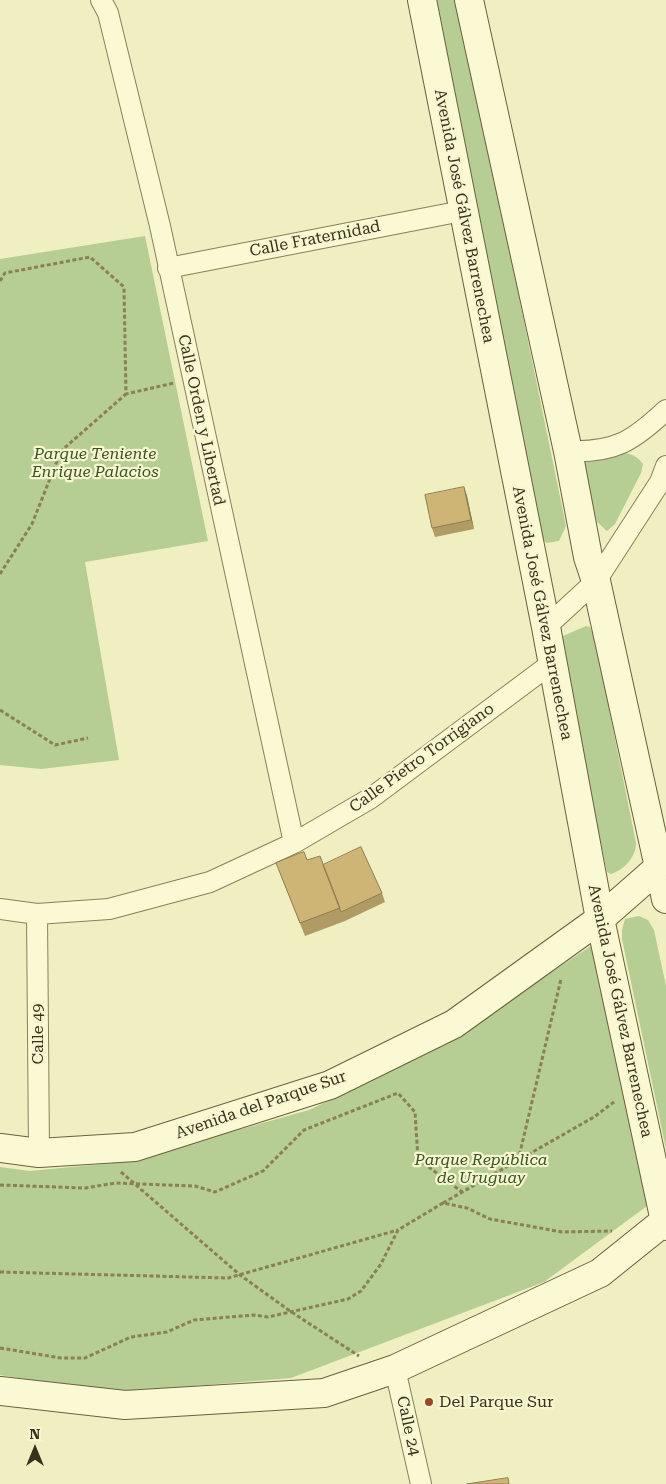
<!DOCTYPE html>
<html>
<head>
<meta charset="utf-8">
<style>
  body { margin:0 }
  #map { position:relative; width:666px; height:1484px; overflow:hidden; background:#efefc1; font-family:"Roboto Serif",serif }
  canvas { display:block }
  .north { position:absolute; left:10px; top:1424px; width:50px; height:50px; -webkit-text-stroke:4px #f6f6d0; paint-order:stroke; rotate:0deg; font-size:14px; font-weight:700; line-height:20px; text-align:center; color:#38321d }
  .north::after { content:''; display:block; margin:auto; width:18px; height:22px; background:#38321d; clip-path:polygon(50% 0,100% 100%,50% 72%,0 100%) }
</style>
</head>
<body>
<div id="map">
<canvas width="666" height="1484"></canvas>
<div class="north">N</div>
</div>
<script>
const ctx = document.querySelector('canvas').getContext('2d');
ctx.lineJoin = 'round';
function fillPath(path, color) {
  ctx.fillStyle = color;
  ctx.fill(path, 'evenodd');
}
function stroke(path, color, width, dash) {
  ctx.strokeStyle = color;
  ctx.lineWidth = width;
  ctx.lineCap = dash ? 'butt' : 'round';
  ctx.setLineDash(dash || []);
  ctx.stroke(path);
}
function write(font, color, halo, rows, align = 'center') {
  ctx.font = font + ' "Roboto Serif",serif';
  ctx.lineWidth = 4.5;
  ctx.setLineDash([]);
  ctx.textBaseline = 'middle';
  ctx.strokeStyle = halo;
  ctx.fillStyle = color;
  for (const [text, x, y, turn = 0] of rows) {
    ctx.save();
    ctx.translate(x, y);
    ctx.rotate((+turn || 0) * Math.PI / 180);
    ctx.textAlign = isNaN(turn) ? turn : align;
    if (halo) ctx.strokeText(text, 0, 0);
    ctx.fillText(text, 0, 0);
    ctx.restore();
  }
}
const green = new Path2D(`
  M 432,0 L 458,0 L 566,526 L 559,541 L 547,543 L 537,537 Z
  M 145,236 L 208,541 L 85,562 L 119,760 L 41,769 L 0,765 L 0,259 Z
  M 610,452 C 623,452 634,452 643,464 L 641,473 L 615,524 L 607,531 L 597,522 L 593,506 L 581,479 L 581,471 L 586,462 Z
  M 586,626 L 590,627 L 595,639 L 636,843 C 636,857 624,870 611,874 L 607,872 L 560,652 L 563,636 Z
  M 639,916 L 648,920 L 654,930 L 666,986 L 666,1149 L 622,939 L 622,930 L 625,919 Z
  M 594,944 L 647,1206 L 544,1282 L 291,1378 L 108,1393 L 0,1375 L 0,1167 L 30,1171 L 124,1162 L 309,1110 L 432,1051 Z`);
const path = new Path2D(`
  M 0,281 L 5,273 L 90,257 L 124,287 L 126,394 L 174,383
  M 0,574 L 32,524 L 61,451 L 126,394
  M 0,710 L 55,745 L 88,738
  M 518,1161 L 561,979
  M 121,1172 L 240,1275 L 290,1311 L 359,1356
  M 0,1185 L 85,1188 L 116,1183 L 195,1186 L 215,1192 L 263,1171 L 304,1130 L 398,1093 L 415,1112 L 418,1159 L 462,1192
  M 443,1203 L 594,1117 L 614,1102
  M 0,1272 L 228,1278 L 398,1230
  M 0,1348 L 61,1358 L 85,1358 L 131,1337 L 167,1332 L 194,1320 L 254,1315 L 268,1317 L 348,1299 L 361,1291 L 381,1264 L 398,1230 L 443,1203 L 467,1208 L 490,1219 L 562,1232 L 612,1231`);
const street = new Path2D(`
  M 101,0 L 108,13 L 160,226 L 294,843
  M 168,268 L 462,211
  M 568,451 C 615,453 633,441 666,410
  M 546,627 L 596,581 L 660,482 L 666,466
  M 0,909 L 37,914 L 109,909 L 210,882 L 294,843 L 371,798 L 552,663
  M 37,914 L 39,1153
  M 395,1369 L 421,1484`);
const secondary = new Path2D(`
  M 422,0 L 546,627 L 600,919 L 666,1226
  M 469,0 L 568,451 L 588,557 L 596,581 L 666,899
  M 0,1148 L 39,1153 L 135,1147 L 330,1085 L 454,1024 L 600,919 L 666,861
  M 0,1391 L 125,1405 L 324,1393 L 395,1369 L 600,1273 L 666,1220`);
const wall = new Path2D(`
  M 464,487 L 467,496 L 474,529 L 435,537 L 432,528 Z
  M 307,860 L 382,893 L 385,902 L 345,921 L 305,936 L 281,876 Z`);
const shadedWall = new Path2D(`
  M 464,487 L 467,496 L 474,529 L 471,520 Z`);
const building = new Path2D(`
  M 464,487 L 471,520 L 432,528 L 425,495 Z
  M 361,847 L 382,893 L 341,912 L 323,865 Z
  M 304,852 L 307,860 L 320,856 L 340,908 L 300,923 L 276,863 Z
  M 508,1478 L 509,1484 L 467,1484 Z`);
const markers = [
  [429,1402,5,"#994726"]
];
const streetNames = [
  ["Avenida José Gálvez Barrenechea",464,216,79],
  ["Calle Fraternidad",315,239,-11],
  ["Calle Orden y Libertad",201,420,78],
  ["Avenida José Gálvez Barrenechea",542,613,79],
  ["Calle Pietro Torrigiano",422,758,-36],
  ["Avenida José Gálvez Barrenechea",620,1011,78],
  ["Calle 49",38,1034,-90],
  ["Avenida del Parque Sur",261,1105,-19],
  ["Calle 24",408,1426,78]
];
const parkNames = [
  ["Parque Teniente",95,454],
  ["Enrique Palacios",95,472],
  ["Parque República",481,1160],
  ["de Uruguay",481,1178]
];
const poiNames = [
  ["Del Parque Sur",439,1402]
];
fillPath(green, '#b6cd94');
stroke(street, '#898058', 22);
stroke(secondary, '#6a613b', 30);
stroke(path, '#898058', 3, [4, 2.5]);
stroke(street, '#faf9d4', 20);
stroke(secondary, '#faf9d4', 28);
fillPath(wall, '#b19b65');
fillPath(shadedWall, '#907e52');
fillPath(building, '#ceb475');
stroke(building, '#907e52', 1);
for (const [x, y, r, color] of markers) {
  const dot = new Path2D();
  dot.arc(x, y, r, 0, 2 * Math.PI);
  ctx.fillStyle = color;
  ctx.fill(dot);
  stroke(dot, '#f6f6d0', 2);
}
write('16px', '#38321d', '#f6f6d0', streetNames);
write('italic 16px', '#3a5523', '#f6f6d0', parkNames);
write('16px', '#38321d', '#f6f6d0', poiNames, 'left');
</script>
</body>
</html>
